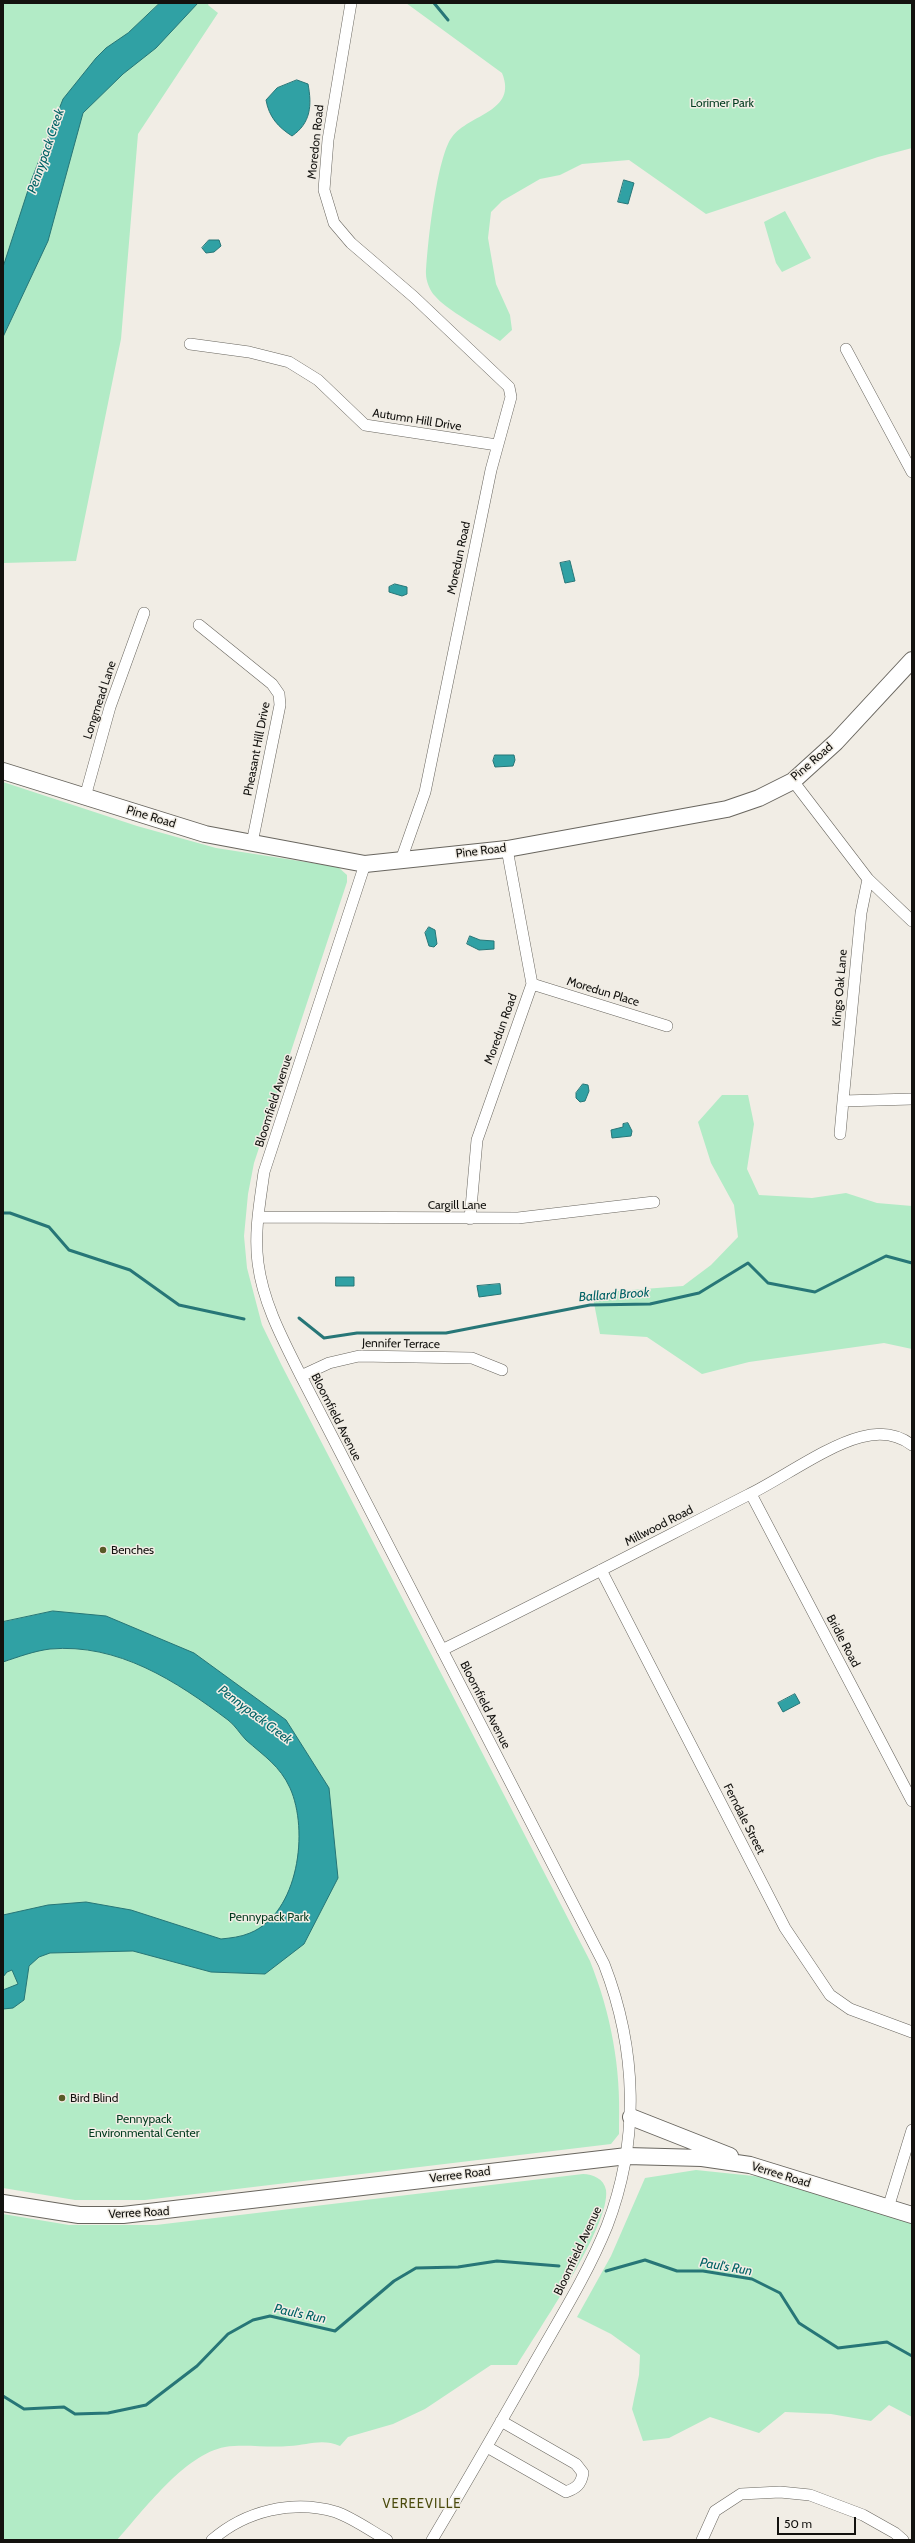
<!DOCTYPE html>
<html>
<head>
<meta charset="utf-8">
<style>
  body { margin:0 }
  #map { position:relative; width:915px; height:2543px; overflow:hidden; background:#f1ede5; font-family:Cabin,sans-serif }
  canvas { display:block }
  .frame { position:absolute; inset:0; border:4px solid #13120f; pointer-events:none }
  .scale { position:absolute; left:777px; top:2517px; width:79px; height:18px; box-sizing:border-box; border:2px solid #13120f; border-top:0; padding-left:5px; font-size:12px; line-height:14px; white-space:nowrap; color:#13120f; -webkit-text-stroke:3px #f1ede5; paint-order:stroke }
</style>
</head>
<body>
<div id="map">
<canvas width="915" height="2543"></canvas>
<div class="frame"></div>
<div class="scale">50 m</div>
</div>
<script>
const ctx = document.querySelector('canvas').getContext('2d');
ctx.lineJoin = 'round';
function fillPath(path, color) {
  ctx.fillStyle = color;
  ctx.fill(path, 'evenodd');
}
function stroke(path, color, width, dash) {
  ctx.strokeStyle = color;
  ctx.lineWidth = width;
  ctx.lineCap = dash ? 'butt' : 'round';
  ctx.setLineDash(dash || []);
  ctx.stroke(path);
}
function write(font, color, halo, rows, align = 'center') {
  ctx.font = font + ' Cabin,sans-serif';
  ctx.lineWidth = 3;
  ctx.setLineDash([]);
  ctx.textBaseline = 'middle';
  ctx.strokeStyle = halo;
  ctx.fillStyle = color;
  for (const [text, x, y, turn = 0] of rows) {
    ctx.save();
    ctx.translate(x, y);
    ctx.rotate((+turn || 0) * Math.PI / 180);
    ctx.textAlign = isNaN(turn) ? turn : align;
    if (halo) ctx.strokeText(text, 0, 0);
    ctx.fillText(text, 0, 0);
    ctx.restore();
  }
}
const green = new Path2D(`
  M 3,3 L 209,3 L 208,5 L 218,13 L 138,134 L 121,339 L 76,561 L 3,563 L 3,337 L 16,308 L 3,285 Z
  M 406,3 L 912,3 L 912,148 L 878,157 L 706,214 L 629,160 L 582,164 L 560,175 L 540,179 L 502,201 L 491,212 L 488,238 L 496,284 L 510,315 L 512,330 L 500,341 C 485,331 444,308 435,296 C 430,291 426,281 426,274 C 427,247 437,156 452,137 C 469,114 518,112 502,73 Z
  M 785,211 L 811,258 L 782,272 L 776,263 L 764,222 Z
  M 3,782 L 137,826 L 216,848 L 338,867 L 347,875 L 347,882 L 254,1163 L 248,1194 L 244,1236 L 247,1268 L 262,1325 L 282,1366 L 590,1961 C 611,2014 621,2067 619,2124 L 619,2134 L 611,2144 L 145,2200 L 75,2200 L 3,2188 Z
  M 722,1095 L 748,1095 L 754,1124 L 747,1169 L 759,1195 L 812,1198 L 846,1193 L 877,1203 L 912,1206 L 912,1349 L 884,1343 L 749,1362 L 702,1374 L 647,1337 L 600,1334 L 592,1293 L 683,1286 L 711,1265 L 738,1237 L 734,1205 L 711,1163 L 698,1122 Z
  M 696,2170 L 773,2178 L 912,2223 L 912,2417 L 889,2405 L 871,2421 L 831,2414 L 785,2412 L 759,2433 L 710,2417 L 669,2438 L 643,2441 L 632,2409 L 639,2375 L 640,2355 L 611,2334 L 577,2317 L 611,2256 L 645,2178 Z
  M 583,2174 C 593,2174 604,2179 606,2190 C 611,2225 537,2332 517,2365 L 491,2365 L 425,2409 L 393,2424 L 348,2437 L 340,2446 C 322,2438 308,2445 289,2446 C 268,2448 245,2444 225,2447 C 185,2454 143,2511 117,2540 L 3,2540 L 3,2214 L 69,2225 L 156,2225 Z`);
const water = new Path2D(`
  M 160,3 L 198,3 L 156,48 L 123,74 L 83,113 L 48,241 L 3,337 L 3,267 L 31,181 L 63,99 L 96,58 L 106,48 L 128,33 Z
  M 297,80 L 308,84 C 312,105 311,123 292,136 C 278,127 269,117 266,100 L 277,88 Z
  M 624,180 L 634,183 L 628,204 L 618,202 Z
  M 209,240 L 219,240 L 221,246 L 214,252 L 206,253 L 202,248 Z
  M 570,561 L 575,581 L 565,583 L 560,563 Z
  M 395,584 L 407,587 L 407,594 L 402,596 L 389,592 L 389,587 Z
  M 495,755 L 514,755 L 515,760 L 513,766 L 495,767 L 493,761 Z
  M 429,927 L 435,930 L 437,944 L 434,947 L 429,946 L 425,933 Z
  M 470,936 L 480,940 L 494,941 L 494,949 L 479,950 L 467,944 Z
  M 583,1084 L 588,1085 L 589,1091 L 585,1101 L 580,1102 L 576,1098 L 576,1093 Z
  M 628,1123 L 632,1131 L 631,1136 L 612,1138 L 611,1130 L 623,1127 L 623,1124 Z
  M 336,1277 L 354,1277 L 354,1286 L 336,1286 Z
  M 500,1284 L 501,1294 L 479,1297 L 477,1286 Z
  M 53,1611 L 106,1616 L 194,1653 L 286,1720 L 329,1788 L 338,1878 L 304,1944 L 265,1974 L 211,1972 L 133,1951 L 50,1953 L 39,1957 L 29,1966 L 24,2000 L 13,2008 L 3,2009 L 3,1990 L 18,1984 L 12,1970 L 7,1972 L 3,1977 L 3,1915 L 48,1905 L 86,1902 L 131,1910 L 221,1939 C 230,1938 241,1937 250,1933 C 299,1913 309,1830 290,1788 C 280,1766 264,1756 246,1740 C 240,1734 235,1725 228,1720 C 176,1681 118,1643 50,1649 C 34,1651 18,1657 3,1662 L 3,1622 Z
  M 795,1694 L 800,1703 L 783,1712 L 778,1703 Z`);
const stream = new Path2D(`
  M 434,3 L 448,20
  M 3,1213 L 10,1213 L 49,1227 L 69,1250 L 130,1270 L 179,1305 L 244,1319
  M 299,1318 L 324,1338 L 357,1333 L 446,1333 L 590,1305 L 650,1304 L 699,1293 L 748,1263 L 768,1283 L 815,1292 L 886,1256 L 912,1263
  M 606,2271 L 645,2260 L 677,2271 L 703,2271 L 752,2279 L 780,2293 L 799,2323 L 838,2348 L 887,2342 L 912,2356
  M 3,2396 L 24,2409 L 64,2407 L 75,2414 L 108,2413 L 146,2405 L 197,2366 L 228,2334 L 253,2320 L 270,2316 L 335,2331 L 394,2281 L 416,2268 L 458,2267 L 497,2261 L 559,2266`);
const street = new Path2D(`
  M 351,3 L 328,140 L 324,190 L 334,223 L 351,243 L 414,297 L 509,387 L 511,397 L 491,470 L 425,792 L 401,860
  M 190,344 L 249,352 L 289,362 L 318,380 L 365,425 L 497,445
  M 846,349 L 912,472
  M 199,625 L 272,684 L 279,694 L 280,705 L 252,843
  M 793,781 L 868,879
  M 85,797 L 110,707 L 144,613
  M 365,864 L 264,1172 C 260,1202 254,1232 258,1263 C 263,1303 283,1340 301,1376 L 604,1964 C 637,2049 640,2140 607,2226 C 588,2273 560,2318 535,2362 C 501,2422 467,2481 432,2540
  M 912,921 L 868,879 L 861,913 L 843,1101 L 912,1099
  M 532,984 L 667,1026
  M 840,1134 L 843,1101
  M 258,1217 L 518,1218 L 654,1202
  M 470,1219 L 477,1140 L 532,984 L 507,849
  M 301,1376 L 329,1363 L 359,1356 L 472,1358 L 502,1370
  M 751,1494 L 912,1801
  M 601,1570 L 785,1928 L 830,1995 L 850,2009 L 912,2032
  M 442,1650 C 544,1600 646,1547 748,1495 C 781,1479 826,1446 861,1437 C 879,1432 896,1433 912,1445
  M 888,2208 L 912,2130
  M 487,2447 L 566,2492 C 576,2488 581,2485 583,2473 L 576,2464 L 501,2421
  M 212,2540 C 245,2511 293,2499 336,2512 C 353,2518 371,2531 387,2540
  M 702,2540 L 715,2511 L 741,2494 L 780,2492 L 810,2495 L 863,2515 L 895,2533 L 903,2540`);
const secondary = new Path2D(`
  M 3,771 L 205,834 L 365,864 L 507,849 L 727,809 L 759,798 L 793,781 L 836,742 L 912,660
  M 631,2117 L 730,2156
  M 3,2203 L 79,2215 L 123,2215 L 627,2156 L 702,2158 L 750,2165 L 912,2215`);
const markers = [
  [103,1550,4,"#595a27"],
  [62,2098,4,"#595a27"]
];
const parkNames = [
  ["Lorimer Park",722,103],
  ["Pennypack Park",269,1917],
  ["Pennypack",144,2119],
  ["Environmental Center",144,2133]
];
const streetNames = [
  ["Moredon Road",316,142,-84],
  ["Autumn Hill Drive",417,420,9],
  ["Moredun Road",459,558,-78],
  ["Longmead Lane",100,700,-72],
  ["Pheasant Hill Drive",257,749,-79],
  ["Pine Road",812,762,-41],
  ["Pine Road",151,817,17],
  ["Pine Road",481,851,-7],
  ["Kings Oak Lane",840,988,-85],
  ["Moredun Place",603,992,17],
  ["Moredun Road",501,1029,-70],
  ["Bloomfield Avenue",274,1101,-72],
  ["Cargill Lane",457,1205],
  ["Jennifer Terrace",401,1344,1],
  ["Bloomfield Avenue",336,1417,63],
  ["Millwood Road",659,1526,-27],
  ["Bridle Road",843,1641,62],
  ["Bloomfield Avenue",485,1705,63],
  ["Ferndale Street",744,1819,63],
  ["Verree Road",460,2175,-7],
  ["Verree Road",781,2175,17],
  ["Verree Road",139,2213,-3],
  ["Bloomfield Avenue",578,2251,-65]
];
const poiNames = [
  ["Benches",111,1550],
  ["Bird Blind",70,2098]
];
const waterNames = [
  ["Pennypack Creek",46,151,-71],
  ["Ballard Brook",614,1295,-4],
  ["Pennypack Creek",255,1715,37],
  ["Paul's Run",726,2267,10],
  ["Paul's Run",300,2314,12]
];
const neighbourhoodNames = [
  ["VEREEVILLE",422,2504]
];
fillPath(green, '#b2ebc6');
fillPath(water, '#30a1a4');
stroke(water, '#277677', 1);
stroke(stream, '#277677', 3);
stroke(street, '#69665f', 12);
stroke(secondary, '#69665f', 18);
stroke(street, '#fff', 11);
stroke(secondary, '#fff', 16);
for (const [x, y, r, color] of markers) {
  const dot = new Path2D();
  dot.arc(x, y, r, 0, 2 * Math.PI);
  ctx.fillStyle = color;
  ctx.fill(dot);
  stroke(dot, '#f1ede5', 1.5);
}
write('12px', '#003a1e', '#f1ede5', parkNames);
write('12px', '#13120f', '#f1ede5', streetNames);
write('12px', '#13120f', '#f1ede5', poiNames, 'left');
write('italic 13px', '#016265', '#f1ede5', waterNames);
ctx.letterSpacing = '1px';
write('13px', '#4b4b0d', '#f1ede5', neighbourhoodNames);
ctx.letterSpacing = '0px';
</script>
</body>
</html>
